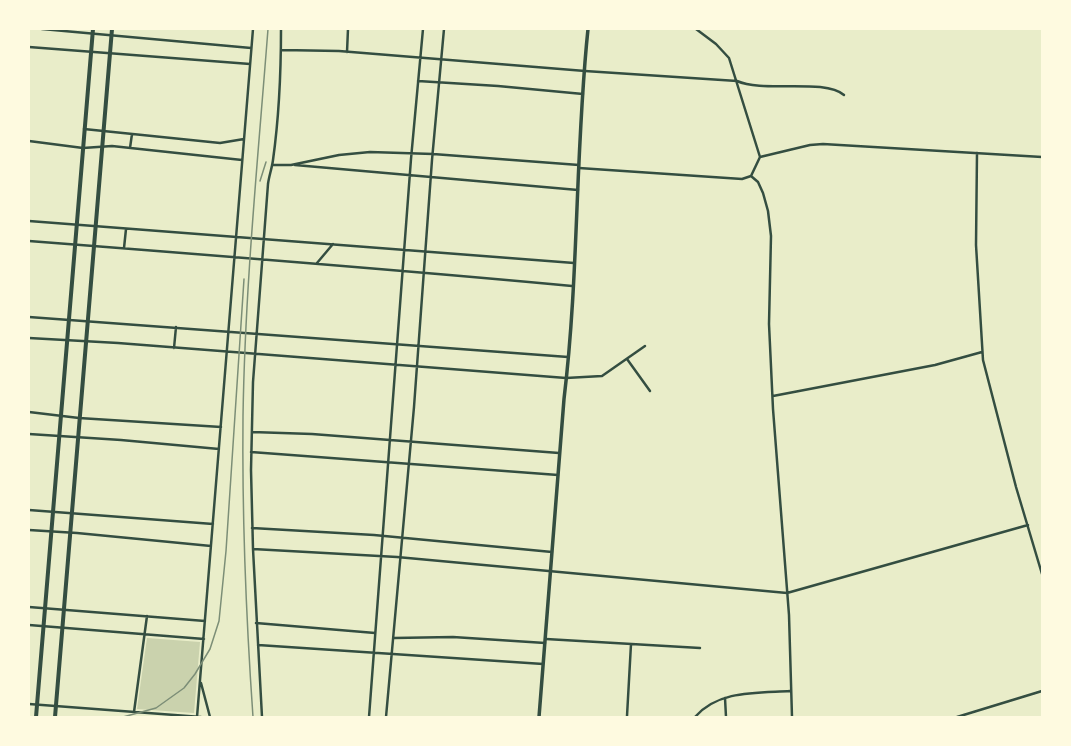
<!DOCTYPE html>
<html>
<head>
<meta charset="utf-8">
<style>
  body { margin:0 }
  #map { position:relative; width:1071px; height:746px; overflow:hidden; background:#e9edc9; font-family:"IBM Plex Sans",sans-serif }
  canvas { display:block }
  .frame { position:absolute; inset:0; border:30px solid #fefae0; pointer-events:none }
</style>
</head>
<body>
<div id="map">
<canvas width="1071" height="746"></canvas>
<div class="frame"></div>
</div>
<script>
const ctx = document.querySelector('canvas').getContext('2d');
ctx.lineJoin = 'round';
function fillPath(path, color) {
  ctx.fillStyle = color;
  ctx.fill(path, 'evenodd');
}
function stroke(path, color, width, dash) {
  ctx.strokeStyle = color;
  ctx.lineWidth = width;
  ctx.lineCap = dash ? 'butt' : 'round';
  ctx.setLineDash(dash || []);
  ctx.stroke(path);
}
const green = new Path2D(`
  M 147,638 L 200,642 L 194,713 L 137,709 Z`);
const minor = new Path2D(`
  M 42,29 L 251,48
  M 696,29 L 716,44 L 729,58 L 760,157
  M 29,47 L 250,64
  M 282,50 L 339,51 L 585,71 L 737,81 C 763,93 824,78 844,95
  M 347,52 L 348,29
  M 418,81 L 498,86 L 583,94
  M 84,129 L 220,143 L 244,139
  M 29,141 L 83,148 L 112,146 L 242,160
  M 130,148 L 132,134
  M 977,153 L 976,245 L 983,360 L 1016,487 L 1042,574
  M 760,157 L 810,145 L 823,144 L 1042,157
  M 272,165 L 291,165 L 339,155 L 370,152 L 433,154 L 579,165
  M 295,165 L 578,190
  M 579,168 L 742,179 L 751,176
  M 751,176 L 758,182 L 763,193 L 768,211 L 771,236 L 769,324 L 773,409 L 789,615 L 792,717
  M 751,176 L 760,157
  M 29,221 L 574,263
  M 29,241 C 210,255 391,269 572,286
  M 124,248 L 126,229
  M 317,263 L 333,244
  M 29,317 L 568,357
  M 29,338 L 118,343 L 566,378 L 602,376 L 645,346
  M 174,348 L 176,327
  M 627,359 L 650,391
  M 773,396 L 935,365 L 982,352
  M 29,412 L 79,418 L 221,427
  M 252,432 L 312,434 L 559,453
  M 29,434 L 121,440 L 219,449
  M 251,452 L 558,475
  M 29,510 L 213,524
  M 252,528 L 374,535 L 552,552
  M 29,530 L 77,533 L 211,546
  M 253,549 L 397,557 L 787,593 L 1028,525
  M 29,607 L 205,621
  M 256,623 L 375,633
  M 29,625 L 204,639
  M 394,638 L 453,637 L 545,643
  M 546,639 L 700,648
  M 258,645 L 543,664
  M 201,683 L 210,717
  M 725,698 L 726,717
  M 29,704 L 201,717
  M 134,712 L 147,616
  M 627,716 L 631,644
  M 197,717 L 253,29
  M 262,717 L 253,549 L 251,470 L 253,382 L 268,184 C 269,176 272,168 273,160 C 279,117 281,72 281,29
  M 369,717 L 411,159 L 423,29
  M 386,717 L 414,407 L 432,160 L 444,29
  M 695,717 C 718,690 757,693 790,691
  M 957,717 L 1042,691`);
const tertiary = new Path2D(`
  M 539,717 L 564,399 C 579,276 575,152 588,29`);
const primary = new Path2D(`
  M 36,717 L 93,29
  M 55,717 L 112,29`);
const rail = new Path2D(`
  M 260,181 L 266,162
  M 123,717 L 156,708 L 184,688 L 195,674 L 210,649 L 219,621 L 226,551 L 244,279
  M 253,717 C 246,617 242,516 243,416 C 245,287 258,158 268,29`);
fillPath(green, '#cad2ad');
stroke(minor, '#344e41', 2.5);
stroke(tertiary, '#344e41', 3.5);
stroke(primary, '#344e41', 4);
stroke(rail, '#7c8e77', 1.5);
</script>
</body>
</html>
